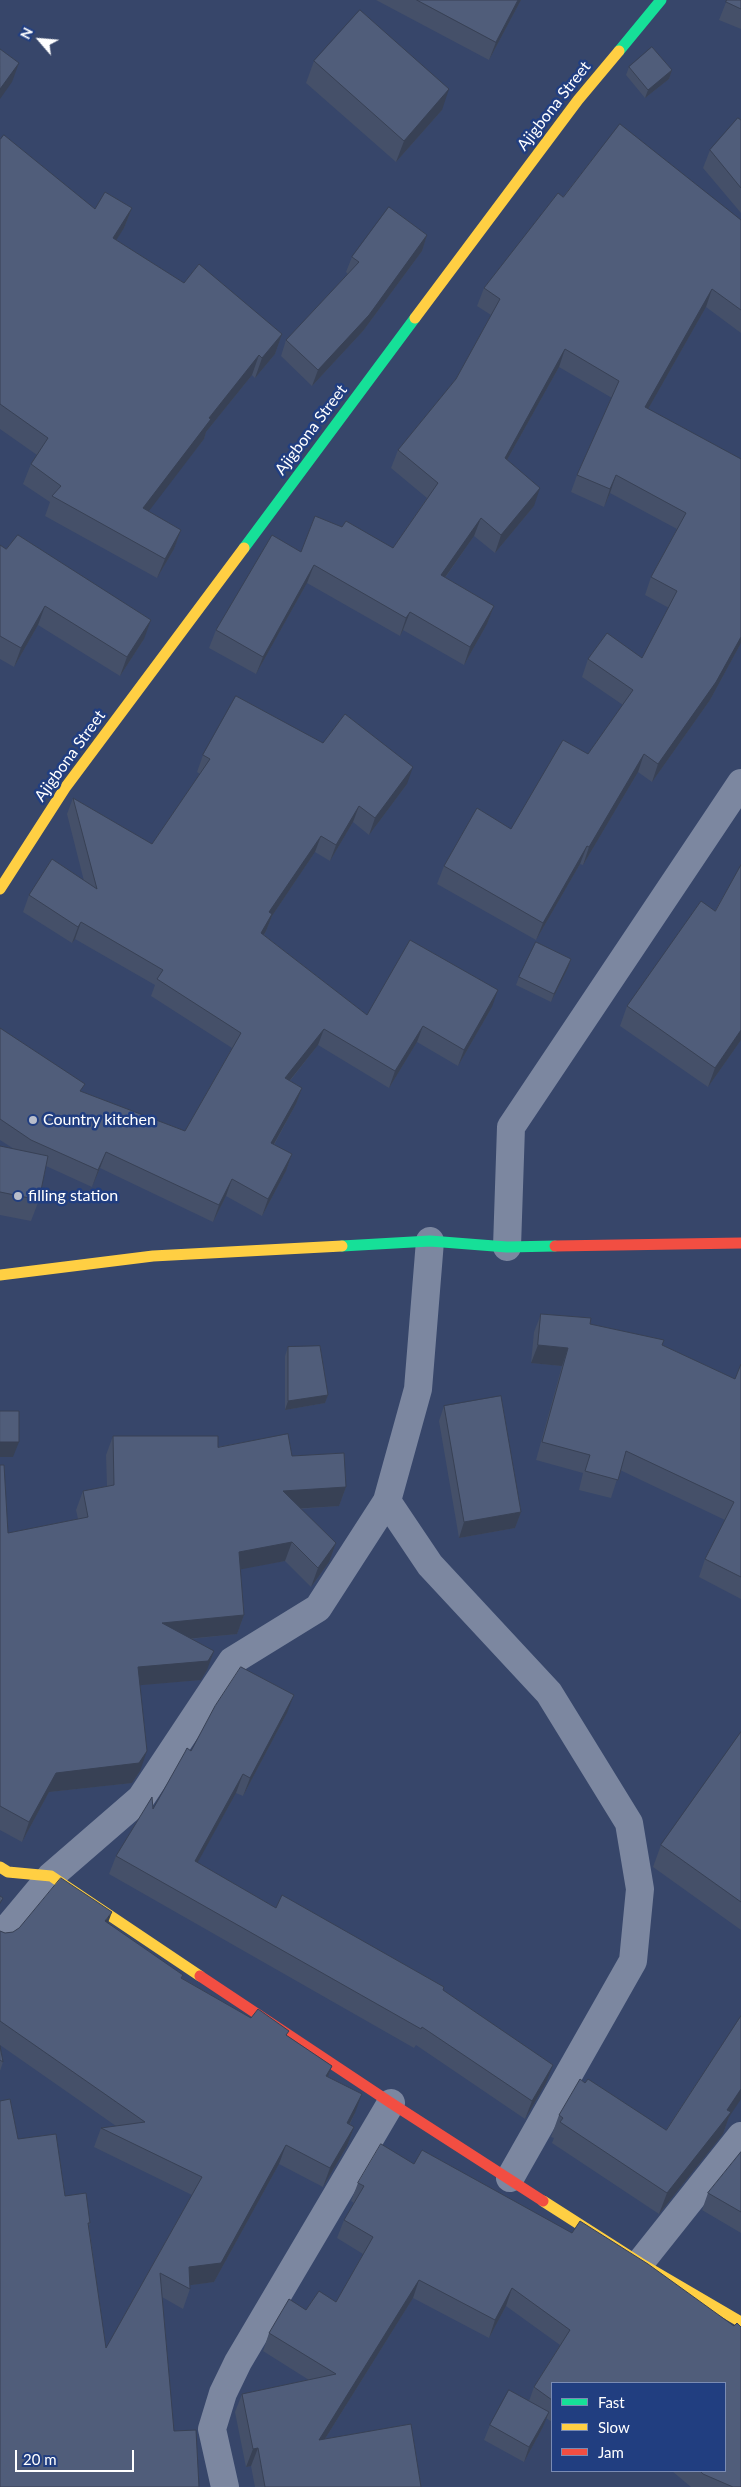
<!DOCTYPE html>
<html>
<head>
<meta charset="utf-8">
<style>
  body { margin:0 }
  #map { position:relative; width:741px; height:2487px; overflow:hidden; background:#37466a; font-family:Lato,sans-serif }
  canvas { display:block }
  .legend { position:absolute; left:551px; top:2382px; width:175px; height:90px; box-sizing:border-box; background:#213e80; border:1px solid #7a8bb3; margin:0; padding:6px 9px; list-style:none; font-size:15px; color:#fff }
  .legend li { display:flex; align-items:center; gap:10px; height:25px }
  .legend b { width:25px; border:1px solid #7a8bb3 }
  .north { position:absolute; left:15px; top:15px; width:50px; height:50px; -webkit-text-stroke:4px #213e80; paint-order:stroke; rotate:297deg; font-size:14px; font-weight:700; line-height:20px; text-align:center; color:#fff }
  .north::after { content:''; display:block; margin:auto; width:18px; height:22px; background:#fff; clip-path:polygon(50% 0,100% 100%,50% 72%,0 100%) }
  .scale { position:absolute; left:15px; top:2450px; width:119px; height:22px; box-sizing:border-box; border:2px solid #fff; border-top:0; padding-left:6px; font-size:15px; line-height:18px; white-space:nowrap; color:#fff; -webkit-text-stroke:4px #213e80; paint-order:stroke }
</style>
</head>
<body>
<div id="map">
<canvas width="741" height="2487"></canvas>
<ul class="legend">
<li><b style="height:6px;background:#16e098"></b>Fast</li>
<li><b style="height:6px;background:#ffcf43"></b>Slow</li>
<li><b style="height:6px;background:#f24e42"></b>Jam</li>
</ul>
<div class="north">N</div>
<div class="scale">20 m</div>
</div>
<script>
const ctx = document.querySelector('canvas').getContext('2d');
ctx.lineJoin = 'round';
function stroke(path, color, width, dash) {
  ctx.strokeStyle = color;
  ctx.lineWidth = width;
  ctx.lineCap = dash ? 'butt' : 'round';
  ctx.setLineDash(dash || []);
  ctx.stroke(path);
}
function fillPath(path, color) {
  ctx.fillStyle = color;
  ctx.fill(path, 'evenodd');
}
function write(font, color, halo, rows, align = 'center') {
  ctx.font = font + ' Lato,sans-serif';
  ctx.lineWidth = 5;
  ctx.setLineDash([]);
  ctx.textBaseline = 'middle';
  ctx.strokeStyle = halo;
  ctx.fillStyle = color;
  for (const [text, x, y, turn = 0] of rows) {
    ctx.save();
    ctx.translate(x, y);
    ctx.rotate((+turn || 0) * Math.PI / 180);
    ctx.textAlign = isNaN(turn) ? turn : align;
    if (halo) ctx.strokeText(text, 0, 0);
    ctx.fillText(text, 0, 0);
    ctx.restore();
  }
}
const street = new Path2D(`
  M 507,1247 L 511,1127 L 741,783
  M 387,1501 L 430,1565 L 549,1693 L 629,1823 L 640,1889 L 633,1961 L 510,2178
  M 0,1937 L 51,1876 L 141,1798 L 232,1661 L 318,1608 L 387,1501 L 418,1389 L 430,1241
  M 640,2263 L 741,2136
  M 225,2487 L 212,2429 L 223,2393 L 238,2362 L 391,2103`);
const fast = new Path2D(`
  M 619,51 L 661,0
  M 244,548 L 415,318
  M 342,1246 L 430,1241 L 507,1247 L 555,1246`);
const slow = new Path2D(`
  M 415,318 L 578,100 L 619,51
  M 0,889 L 65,788 L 244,548
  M 0,1275 L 153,1256 L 342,1246
  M 0,1867 L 8,1872 L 51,1876 L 200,1976
  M 543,2201 L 640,2263 L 741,2322`);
const jam = new Path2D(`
  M 555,1246 L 741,1243
  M 200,1976 L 391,2103 L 543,2201`);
const wall = new Path2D(`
  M 376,0 L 521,0 L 489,60 Z
  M 727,0 L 741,0 L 741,29 L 719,20 Z
  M 314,61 L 442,110 L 396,162 L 306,83 Z
  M 629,67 L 672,70 L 669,79 L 645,98 L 626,75 Z
  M 741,120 L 741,213 L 703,168 L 710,150 Z
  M 0,140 L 95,209 L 132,208 L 124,228 L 116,240 L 184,283 L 282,334 L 275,354 L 255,378 L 252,375 L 206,432 L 204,439 L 148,511 L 181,530 L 174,549 L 157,578 L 45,516 L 50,502 L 23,484 L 31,464 L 37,455 L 0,429 Z
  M 563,197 L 741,220 L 741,333 L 706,307 L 648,409 L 741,459 L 741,643 L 710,700 L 652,782 L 638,772 L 583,865 L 580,864 L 536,940 L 437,884 L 444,866 L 511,829 L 588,754 L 623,705 L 582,677 L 588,659 L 642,658 L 669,608 L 645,595 L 651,577 L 677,529 L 610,493 L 604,507 L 571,492 L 577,475 L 612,398 L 559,367 L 507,460 L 534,506 L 495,553 L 474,536 L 445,578 L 494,606 L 487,624 L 464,665 L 403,630 L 400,636 L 307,583 L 256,674 L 209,648 L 216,630 L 301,552 L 393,548 L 427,498 L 391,468 L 398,450 L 456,379 L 491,315 L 477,306 L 484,288 Z
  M 427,235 L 422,251 L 363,331 L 312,386 L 281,356 L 286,340 L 348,274 L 346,272 L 352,257 Z
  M 0,545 L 144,639 L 120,676 L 38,625 L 14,667 L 0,659 Z
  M 323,743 L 407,784 L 369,835 L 353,822 L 330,861 L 315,852 L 272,916 L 266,931 L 264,935 L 367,1015 L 492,1007 L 458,1066 L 417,1042 L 389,1088 L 318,1045 L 290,1081 L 302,1088 L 296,1104 L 274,1145 L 292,1154 L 286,1171 L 262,1216 L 226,1196 L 213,1222 L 100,1168 L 92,1187 L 46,1166 L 39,1200 L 31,1221 L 0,1215 L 0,1146 L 14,1149 L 0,1140 L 0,1028 L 82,1092 L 185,1131 L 232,1048 L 151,996 L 155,985 L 75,939 L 72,943 L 23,912 L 29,895 L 84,881 L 67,814 L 73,798 L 152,844 L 200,774 L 197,772 L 203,755 Z
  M 741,865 L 741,1040 L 708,1087 L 620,1026 L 627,1006 L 715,911 Z
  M 571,959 L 568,968 L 551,1002 L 516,985 L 519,977 Z
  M 541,1314 L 590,1324 L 662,1345 L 735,1379 L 741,1364 L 741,1599 L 699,1577 L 705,1559 L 725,1520 L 620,1470 L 611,1498 L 579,1490 L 583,1473 L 536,1460 L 562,1366 L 531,1363 L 534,1332 Z
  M 288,1347 L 328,1395 L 325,1403 L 285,1410 L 285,1356 Z
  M 444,1406 L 521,1512 L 515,1528 L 459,1538 L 439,1421 Z
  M 113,1436 L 292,1456 L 346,1487 L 339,1506 L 301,1509 L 336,1543 L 329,1562 L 311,1587 L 285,1561 L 240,1569 L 244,1615 L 237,1634 L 191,1639 L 207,1670 L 201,1680 L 140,1685 L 140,1771 L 132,1783 L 49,1792 L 22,1842 L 0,1830 L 0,1465 L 8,1533 L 78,1519 L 76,1510 L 83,1491 L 107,1486 L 106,1455 Z
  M 287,1713 L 243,1796 L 236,1793 L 197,1863 L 276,1908 L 443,1991 L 546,2083 L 525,2119 L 416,2045 L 414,2048 L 109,1874 L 116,1856 L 153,1809 L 191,1751 Z
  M 741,1732 L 741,1930 L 653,1867 L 661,1845 Z
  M 108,1922 L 183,1975 L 182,1978 L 251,2018 L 287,2036 L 332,2066 L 328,2077 L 355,2113 L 350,2124 L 354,2127 L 347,2146 L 323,2187 L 279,2164 L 214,2282 L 190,2285 L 190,2289 L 183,2309 L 162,2297 L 0,2487 L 18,2139 L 65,2196 L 90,2223 L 89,2226 L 106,2348 L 192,2195 L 94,2147 L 101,2128 L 116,2126 L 0,2045 L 0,1931 L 5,1933 Z
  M 0,2046 L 3,2062 L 0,2071 Z
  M 585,2083 L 666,2130 L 729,2117 L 723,2134 L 659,2214 L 552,2143 L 554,2138 L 551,2137 L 559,2115 Z
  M 741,2152 L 741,2233 L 702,2210 L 708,2193 Z
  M 414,2164 L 734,2326 L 741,2487 L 691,2487 L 672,2471 L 725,2471 L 725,2383 L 552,2383 L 552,2422 L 546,2418 L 543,2427 L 524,2462 L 484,2440 L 490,2425 L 529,2401 L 534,2387 L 560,2345 L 506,2306 L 489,2338 L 413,2298 L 325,2439 L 421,2487 L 255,2487 L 251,2466 L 246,2467 L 235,2412 L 242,2394 L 309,2380 L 263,2351 L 269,2333 L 306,2310 L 336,2302 L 363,2254 L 337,2238 L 344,2220 L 354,2203 L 351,2201 L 358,2183 Z`);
const shadedWall = new Path2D(`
  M 518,0 L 521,0 L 489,60 L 496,42 Z
  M 19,63 L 12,82 L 0,99 L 0,89 Z
  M 672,70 L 669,79 L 645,98 L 648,90 Z
  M 449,89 L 442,110 L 396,162 L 404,141 Z
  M 132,208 L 124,228 L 105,258 L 113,238 Z
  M 427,235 L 422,251 L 363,331 L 312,386 L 318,370 Z
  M 712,289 L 706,307 L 639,425 L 645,407 Z
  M 282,334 L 275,354 L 255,378 L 262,358 Z
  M 565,349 L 559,367 L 498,476 L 505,458 Z
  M 259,355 L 252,375 L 206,432 L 204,439 L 136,528 L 143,508 L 209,418 Z
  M 616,475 L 610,493 L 604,507 L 610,489 Z
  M 540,488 L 534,506 L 495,553 L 501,535 Z
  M 481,518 L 474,536 L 434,593 L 441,575 Z
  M 181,530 L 174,549 L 157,578 L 165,559 Z
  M 314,565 L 307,583 L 256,674 L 263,657 Z
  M 45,606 L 38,625 L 14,667 L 21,648 Z
  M 494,606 L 487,624 L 464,665 L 470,647 Z
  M 410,612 L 403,630 L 400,636 L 406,618 Z
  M 151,620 L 144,639 L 120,676 L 127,657 Z
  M 741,637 L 741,643 L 710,700 L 652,782 L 658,764 Z
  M 644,754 L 638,772 L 583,865 L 589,847 Z
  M 413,767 L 407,784 L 369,835 L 375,818 Z
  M 359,806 L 353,822 L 330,861 L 336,845 Z
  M 321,836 L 315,852 L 272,916 L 266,931 L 255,950 L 269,912 Z
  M 587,846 L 580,864 L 536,940 L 543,923 Z
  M 81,922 L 75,939 L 72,943 L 78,927 Z
  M 571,959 L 568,968 L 551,1002 L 554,994 Z
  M 498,990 L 492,1007 L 458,1066 L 464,1050 Z
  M 423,1026 L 417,1042 L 389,1088 L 395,1071 Z
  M 324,1029 L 318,1045 L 279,1094 L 285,1078 Z
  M 741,1030 L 741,1040 L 708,1087 L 715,1068 Z
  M 302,1088 L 296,1104 L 265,1160 L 271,1143 Z
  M 106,1152 L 100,1168 L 92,1187 L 98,1170 Z
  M 292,1154 L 286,1171 L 262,1216 L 268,1199 Z
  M 232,1179 L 226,1196 L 213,1222 L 219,1205 Z
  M 538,1345 L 568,1348 L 562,1366 L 531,1363 Z
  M 328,1395 L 325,1403 L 285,1410 L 288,1401 Z
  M 0,1442 L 19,1442 L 13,1457 L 0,1457 Z
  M 346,1487 L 339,1506 L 276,1510 L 283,1491 Z
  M 521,1512 L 515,1528 L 459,1538 L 464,1522 Z
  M 292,1542 L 285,1561 L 232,1571 L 239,1552 Z
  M 336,1543 L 329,1562 L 311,1587 L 318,1568 Z
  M 244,1615 L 237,1634 L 155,1642 L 162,1623 Z
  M 214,1651 L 207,1670 L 201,1680 L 131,1686 L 138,1667 Z
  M 294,1695 L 287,1713 L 243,1796 L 250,1778 Z
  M 147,1751 L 140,1771 L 132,1783 L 49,1792 L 22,1842 L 29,1822 L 56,1773 Z
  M 243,1774 L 236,1793 L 188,1880 L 195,1861 Z
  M 112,1912 L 105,1931 L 105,1921 Z
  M 553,2065 L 546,2083 L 525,2119 L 532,2101 Z
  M 332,2066 L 325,2085 L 326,2076 Z
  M 741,2089 L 741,2099 L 729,2117 L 723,2134 L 659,2214 L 667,2193 L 727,2110 Z
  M 362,2094 L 355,2113 L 340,2142 L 347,2123 Z
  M 354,2127 L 347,2146 L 323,2187 L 330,2168 Z
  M 286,2145 L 279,2164 L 214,2282 L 184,2286 L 189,2267 Z
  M 419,2280 L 413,2298 L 313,2458 L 319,2440 Z
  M 512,2288 L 506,2306 L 489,2338 L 495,2320 Z
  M 549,2412 L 543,2427 L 524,2462 L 529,2447 Z
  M 258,2448 L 251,2466 L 246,2467 L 253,2449 Z`);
const building = new Path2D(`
  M 417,0 L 518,0 L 496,42 Z
  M 727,0 L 741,0 L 741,9 L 726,2 Z
  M 360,10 L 449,89 L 404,141 L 314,61 Z
  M 652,47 L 672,70 L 648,90 L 629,67 Z
  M 0,49 L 19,63 L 0,89 Z
  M 738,118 L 741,120 L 741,188 L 710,150 Z
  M 620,124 L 741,220 L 741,310 L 712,289 L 645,407 L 741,459 L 741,637 L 716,682 L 658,764 L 644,754 L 589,847 L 587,846 L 543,923 L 444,866 L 477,808 L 511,829 L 563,740 L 588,754 L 633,690 L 588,659 L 607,633 L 642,658 L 677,591 L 651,577 L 686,513 L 616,475 L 610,489 L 577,475 L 619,381 L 565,349 L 505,458 L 540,488 L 501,535 L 481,518 L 441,575 L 494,606 L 470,647 L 410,612 L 406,618 L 314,565 L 263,657 L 216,630 L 272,535 L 301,552 L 315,516 L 342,527 L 346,521 L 393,548 L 438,483 L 398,450 L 456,379 L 500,299 L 484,288 L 558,193 L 563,197 Z
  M 4,135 L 95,209 L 105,192 L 132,208 L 113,238 L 184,283 L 199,264 L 282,334 L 262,358 L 259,355 L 209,418 L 211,419 L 143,508 L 181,530 L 165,559 L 52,496 L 61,486 L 31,464 L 48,438 L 0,404 L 0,140 Z
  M 389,207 L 427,235 L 369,315 L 318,370 L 286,340 L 359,262 L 352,257 Z
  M 18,535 L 151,620 L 127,657 L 45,606 L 21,648 L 0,636 L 0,545 L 6,549 Z
  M 236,696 L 323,743 L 345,714 L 413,767 L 375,818 L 359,806 L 336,845 L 321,836 L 269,912 L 272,914 L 261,933 L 367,1015 L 410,940 L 498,990 L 464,1050 L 423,1026 L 395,1071 L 324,1029 L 285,1078 L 302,1088 L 271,1143 L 292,1154 L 268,1199 L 232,1179 L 219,1205 L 106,1152 L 98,1170 L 31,1140 L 0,1119 L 0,1028 L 85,1084 L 80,1091 L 185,1131 L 241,1033 L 157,979 L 163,970 L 81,922 L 78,927 L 29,895 L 52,859 L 97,889 L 73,798 L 152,844 L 210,759 L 203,755 Z
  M 741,865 L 741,1030 L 715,1068 L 627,1006 L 701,901 L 715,911 Z
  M 536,942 L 571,959 L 554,994 L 519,977 Z
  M 0,1146 L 48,1156 L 39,1200 L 0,1192 Z
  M 541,1314 L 591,1318 L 590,1324 L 664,1340 L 662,1345 L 735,1379 L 741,1364 L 741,1577 L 705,1559 L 734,1502 L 626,1451 L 618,1480 L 585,1471 L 590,1455 L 542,1442 L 568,1348 L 538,1345 Z
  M 320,1346 L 328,1395 L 288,1401 L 288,1347 Z
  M 501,1396 L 521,1512 L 464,1522 L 444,1406 Z
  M 0,1411 L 19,1411 L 19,1442 L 0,1442 Z
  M 288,1434 L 292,1456 L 344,1453 L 346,1487 L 283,1491 L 336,1543 L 318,1568 L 292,1542 L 239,1552 L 244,1615 L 162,1623 L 214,1651 L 208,1661 L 138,1667 L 147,1751 L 139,1763 L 56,1773 L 29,1822 L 0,1806 L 0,1465 L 4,1465 L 8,1533 L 88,1517 L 83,1491 L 114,1485 L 113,1436 L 218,1436 L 218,1447 Z
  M 241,1667 L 294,1695 L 250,1778 L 243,1774 L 195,1861 L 276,1908 L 282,1895 L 444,1987 L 443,1990 L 553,2065 L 532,2101 L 422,2027 L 421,2029 L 116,1856 L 152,1797 L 153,1809 L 185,1752 L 187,1748 L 191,1751 L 215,1706 Z
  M 741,1732 L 741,1902 L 661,1845 Z
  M 61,1878 L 112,1912 L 105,1921 L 183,1975 L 181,1978 L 251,2018 L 258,2009 L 289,2031 L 286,2035 L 332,2066 L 326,2076 L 362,2094 L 347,2123 L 354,2127 L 330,2168 L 286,2145 L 221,2263 L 189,2267 L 190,2289 L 160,2273 L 174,2431 L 196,2430 L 199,2487 L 0,2487 L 0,2101 L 10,2099 L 18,2139 L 56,2134 L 65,2196 L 86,2193 L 90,2223 L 88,2223 L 106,2348 L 202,2177 L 101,2128 L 145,2122 L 0,2021 L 0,1931 L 5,1933 L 13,1932 L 19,1928 Z
  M 0,1896 L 3,1898 L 0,1903 Z
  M 741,2016 L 741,2089 L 727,2110 L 731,2112 L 667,2193 L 560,2122 L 563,2118 L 559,2115 L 580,2079 L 585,2083 L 588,2079 L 666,2130 Z
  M 0,2046 L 3,2062 L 0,2060 Z
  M 381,2144 L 414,2164 L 422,2150 L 572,2233 L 580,2221 L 648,2264 L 734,2326 L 737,2323 L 741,2327 L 741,2487 L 733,2487 L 703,2474 L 700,2471 L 725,2471 L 725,2383 L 552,2383 L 552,2400 L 534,2387 L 570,2330 L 512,2288 L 495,2320 L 419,2280 L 319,2440 L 411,2424 L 421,2487 L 265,2487 L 258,2448 L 253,2449 L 242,2394 L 336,2374 L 269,2333 L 289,2299 L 306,2310 L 319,2291 L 336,2302 L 373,2237 L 344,2220 L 364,2186 L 358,2183 Z
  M 741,2152 L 741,2212 L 708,2193 Z
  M 509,2390 L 549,2412 L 529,2447 L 490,2425 Z`);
const markers = [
  [33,1120,5,"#b9becb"],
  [18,1196,5,"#b9becb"]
];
const streetNames = [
  ["Ajigbona Street",554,106,-52],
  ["Ajigbona Street",311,430,-53],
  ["Ajigbona Street",70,756,-54]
];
const poiNames = [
  ["Country kitchen",43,1120],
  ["filling station",28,1196]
];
stroke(street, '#7c87a0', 28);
stroke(fast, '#16e098', 11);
stroke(slow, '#ffcf43', 11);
stroke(jam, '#f24e42', 11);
fillPath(wall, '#455069');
fillPath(shadedWall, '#384155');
fillPath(building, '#505d7a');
stroke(building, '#384155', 1);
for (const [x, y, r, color] of markers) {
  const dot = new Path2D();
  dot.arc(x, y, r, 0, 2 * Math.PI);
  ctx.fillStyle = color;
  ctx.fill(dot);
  stroke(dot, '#213e80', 2);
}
write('16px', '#fff', '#213e80', streetNames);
write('16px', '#fff', '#213e80', poiNames, 'left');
</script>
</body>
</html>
